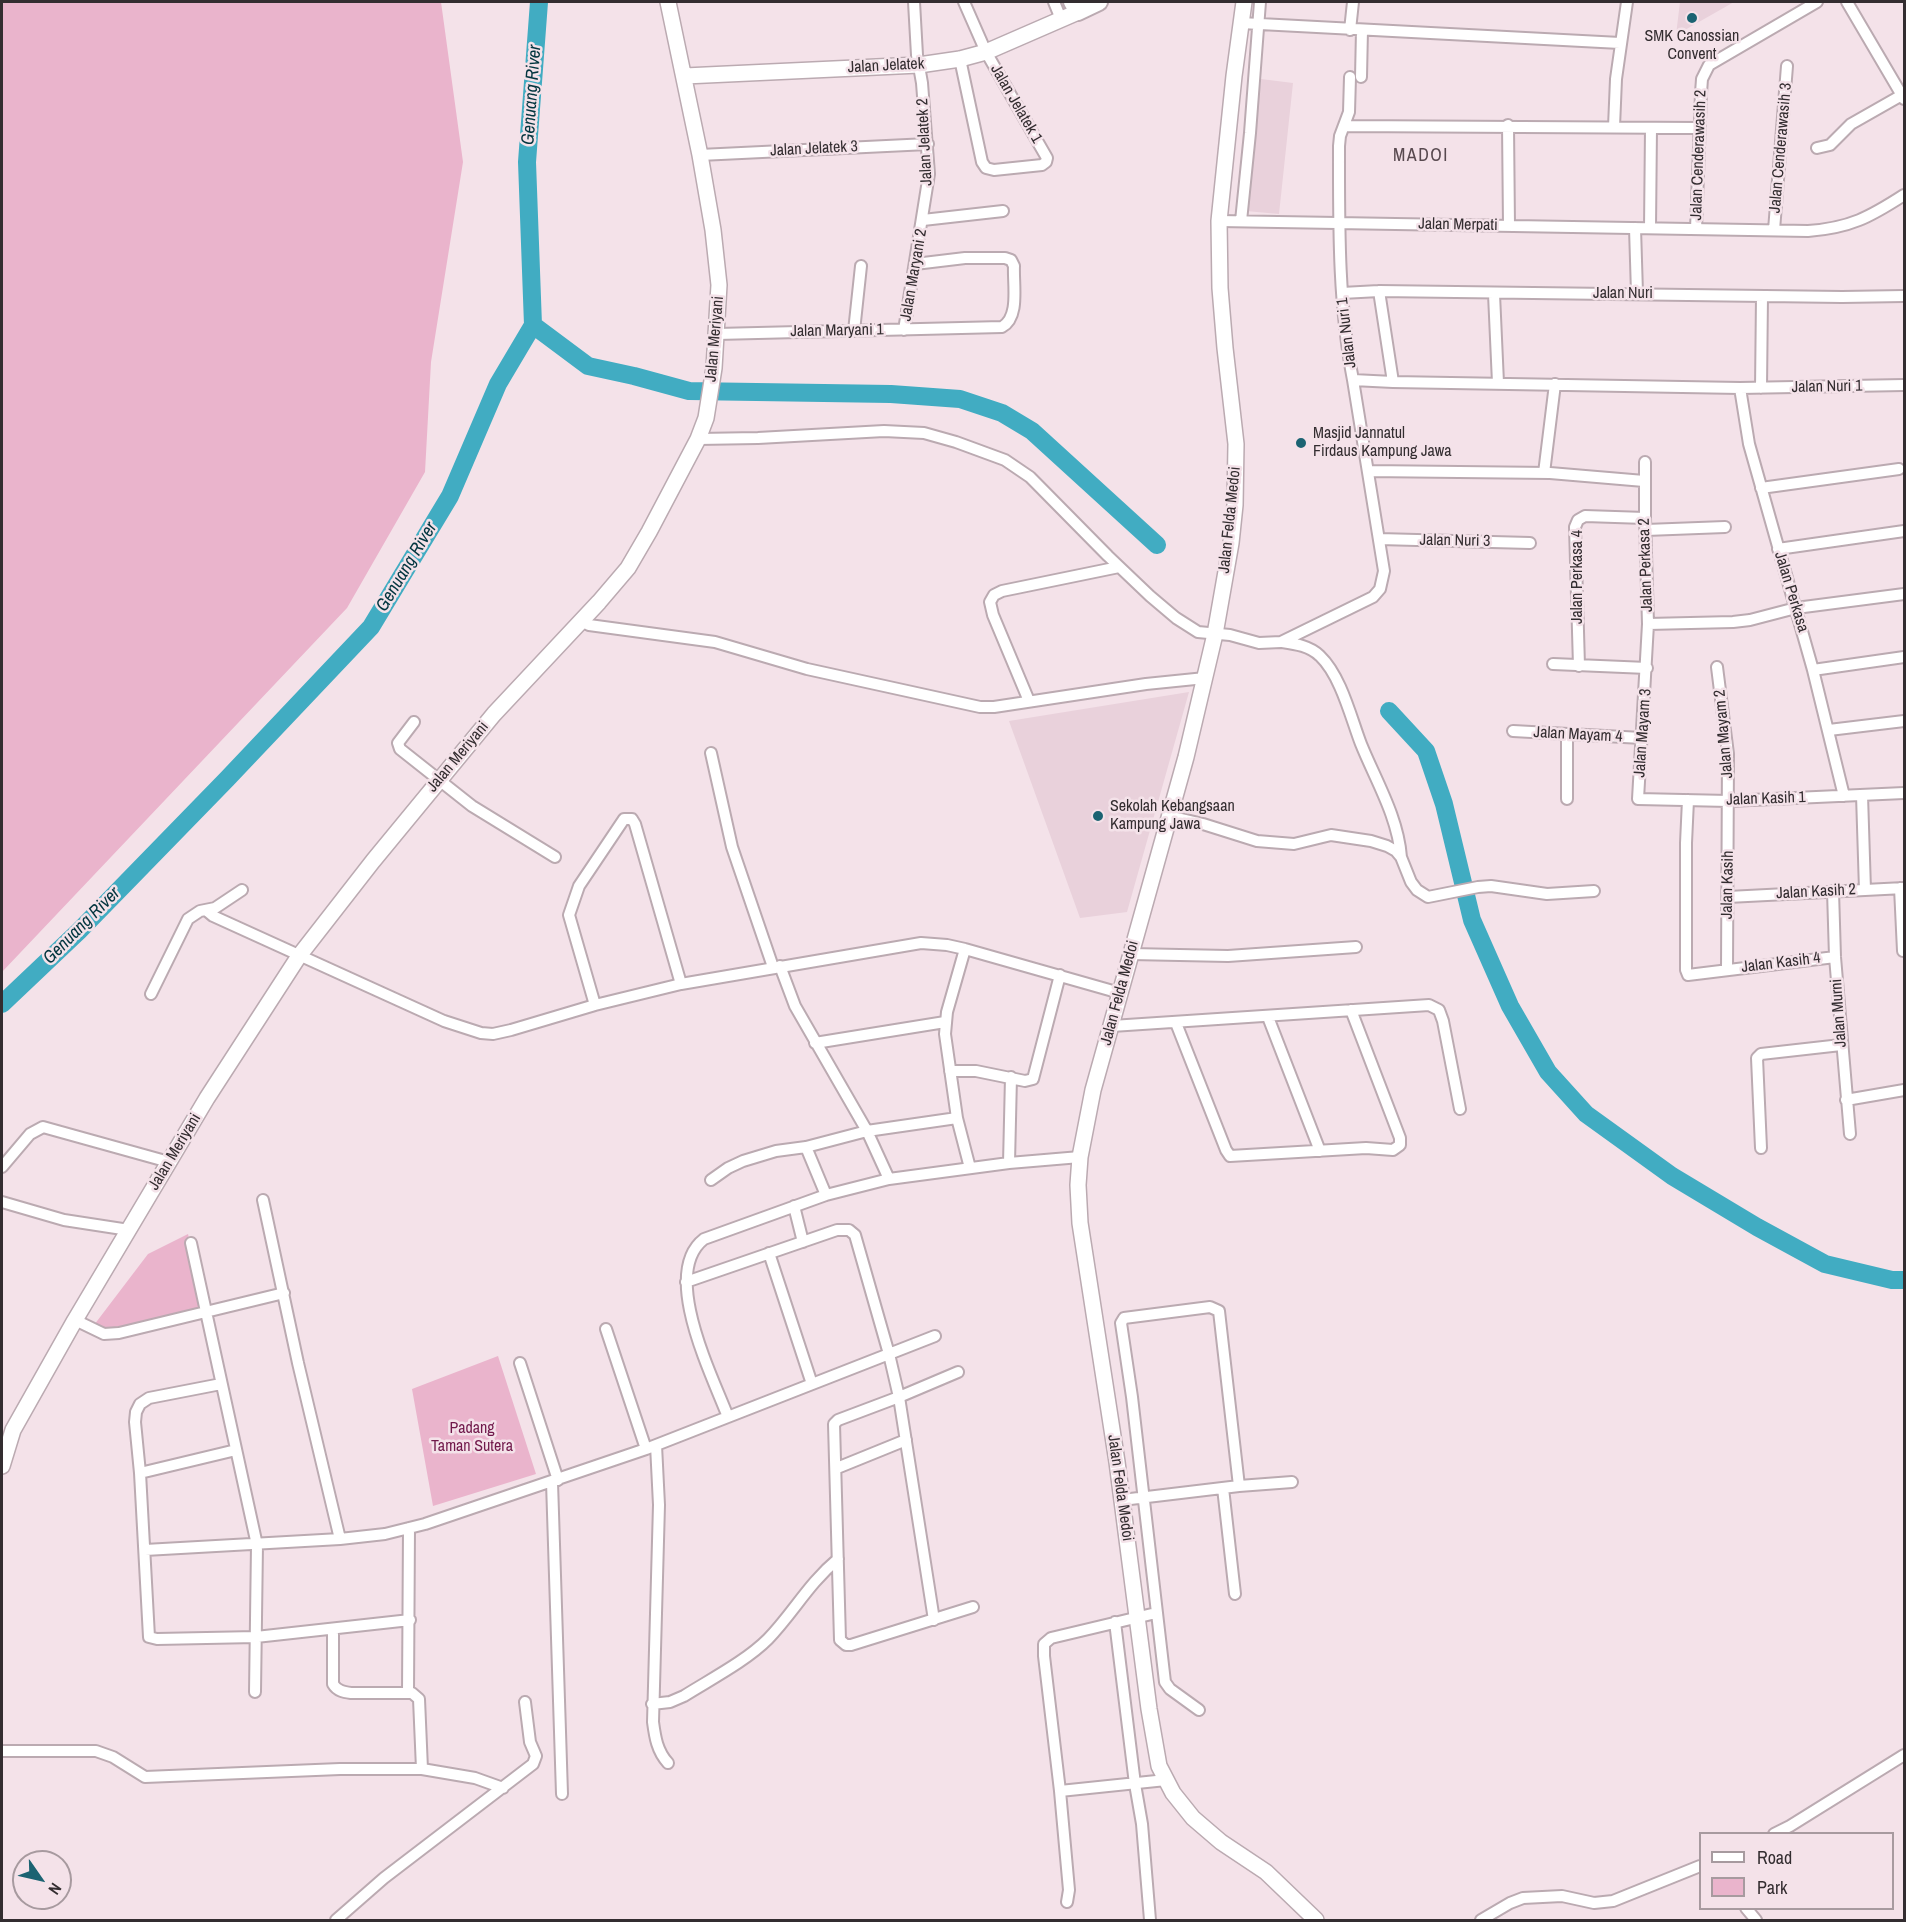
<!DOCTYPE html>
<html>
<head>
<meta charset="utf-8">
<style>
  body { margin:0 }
  #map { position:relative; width:1906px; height:1922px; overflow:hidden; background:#f4e2e9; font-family:"Archivo Narrow",sans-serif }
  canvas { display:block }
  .frame { position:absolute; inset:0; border:3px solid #332d30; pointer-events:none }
  .legend { position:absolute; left:1699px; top:1832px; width:195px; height:78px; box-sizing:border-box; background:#f4e2e9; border:2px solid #a79a9f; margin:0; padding:8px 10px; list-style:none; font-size:18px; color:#332d30 }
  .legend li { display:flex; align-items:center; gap:12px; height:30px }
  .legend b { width:30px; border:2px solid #a79a9f }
  .north { position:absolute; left:12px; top:1850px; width:60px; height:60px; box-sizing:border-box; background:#f4e2e9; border:2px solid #a79a9f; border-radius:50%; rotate:124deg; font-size:16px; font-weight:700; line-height:24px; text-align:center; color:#332d30 }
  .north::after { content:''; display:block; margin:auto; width:21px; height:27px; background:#1b6372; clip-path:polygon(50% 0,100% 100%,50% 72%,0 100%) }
</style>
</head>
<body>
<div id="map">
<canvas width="1906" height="1922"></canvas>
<div class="frame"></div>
<ul class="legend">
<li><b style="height:8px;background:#fff"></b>Road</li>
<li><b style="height:16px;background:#eab4cc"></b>Park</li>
</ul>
<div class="north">N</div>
</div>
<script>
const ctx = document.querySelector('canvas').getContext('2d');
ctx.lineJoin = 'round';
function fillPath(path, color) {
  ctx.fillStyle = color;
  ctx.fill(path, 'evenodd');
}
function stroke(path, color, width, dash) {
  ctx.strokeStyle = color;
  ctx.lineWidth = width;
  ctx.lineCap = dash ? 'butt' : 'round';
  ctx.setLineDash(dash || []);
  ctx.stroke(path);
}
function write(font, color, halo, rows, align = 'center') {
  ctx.font = font + ' "Archivo Narrow",sans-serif';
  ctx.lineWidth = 5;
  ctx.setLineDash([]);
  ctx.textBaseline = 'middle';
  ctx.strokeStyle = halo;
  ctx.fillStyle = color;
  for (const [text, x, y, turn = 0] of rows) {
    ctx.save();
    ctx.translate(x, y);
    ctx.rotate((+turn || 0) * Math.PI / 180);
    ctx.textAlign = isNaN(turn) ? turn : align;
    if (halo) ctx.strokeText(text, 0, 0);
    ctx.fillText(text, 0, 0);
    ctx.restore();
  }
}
const built = new Path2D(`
  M 1680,2 L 1734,2 L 1676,35 Z
  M 1261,79 L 1293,83 L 1279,214 L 1246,211 Z
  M 1189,692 L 1127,912 L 1080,918 L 1009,721 Z`);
const green = new Path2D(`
  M 2,2 L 441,2 L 463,162 L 431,362 L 425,472 L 347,608 L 2,972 Z
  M 188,1234 L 207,1313 L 119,1333 L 91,1329 L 148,1254 Z
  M 498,1356 L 536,1474 L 433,1506 L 412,1389 Z`);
const river = new Path2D(`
  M 533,325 L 588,366 L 634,376 L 689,391 L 891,394 L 960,399 L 1002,413 L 1032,431 L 1157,545
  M 1389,711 L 1426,751 L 1444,804 L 1472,920 L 1510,1006 L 1548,1072 L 1586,1114 L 1672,1176 L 1757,1227 L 1825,1264 L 1892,1280 L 1904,1280
  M 2,1004 L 79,931 L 227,779 L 371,627 L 450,496 L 498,384 L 533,325 L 527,162 L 539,2`);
const street = new Path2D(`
  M 1054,2 L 1061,19
  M 1847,2 L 1904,99
  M 1241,23 L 1620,43
  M 1350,30 L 1353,2
  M 960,59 L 982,162 L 986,168 L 994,170 L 1042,165 L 1046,162 L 1047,158 L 986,52 L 964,2
  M 1350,77 L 1349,112 L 1340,136 L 1339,146 C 1339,224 1338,303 1353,380 L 1393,382 L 1740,388 L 1904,385
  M 1361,77 L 1362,30
  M 1508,125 L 1509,226
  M 1344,126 L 1699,128
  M 1614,127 L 1616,79 L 1627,2
  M 1817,148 L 1830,145 L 1851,124 L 1902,95
  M 700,155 L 928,144
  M 923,220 L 1003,211
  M 1219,221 L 1808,231 C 1850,228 1870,217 1904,195
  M 1241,221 L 1250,133 L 1260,2
  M 1635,228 L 1637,293
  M 1650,228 L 1651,128
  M 1696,229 L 1701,93 L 1702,79 L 1709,65 L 1817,2
  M 1774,230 L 1787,66
  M 1379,291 L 1393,382
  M 1342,293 L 1379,291 L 1842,297 L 1904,296
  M 1494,294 L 1498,383
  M 904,330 L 929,174 L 922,83 L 917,55 L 914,2
  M 854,331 L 861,266
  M 717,334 L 1002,327 C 1020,317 1013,285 1014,266 L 1011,260 L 1005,258 L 965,258 L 915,264
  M 1740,388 L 1749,444 L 1813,670 L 1844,796
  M 1761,388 L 1762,296
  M 698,439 L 758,438 L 884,431 L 924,433 L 956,442 L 1005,460 L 1030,477 L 1108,556 L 1150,596 L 1176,618 L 1198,632 L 1230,635 L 1259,643 L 1281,642 L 1373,597 L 1380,589 L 1384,571 L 1353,380
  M 1645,462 L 1645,518 L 1648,624 L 1638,799 L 1729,801 L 1904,793
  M 1368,471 L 1550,473 L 1644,481
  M 1544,473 L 1555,384
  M 1761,488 L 1899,469
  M 1646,530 L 1725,527
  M 1379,539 L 1530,543
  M 1778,549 L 1904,531
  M 581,621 L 589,625 L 715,642 L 807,669 L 980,707 L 994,707 L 1146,684 L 1205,678
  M 1648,624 L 1733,622 L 1750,620 L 1796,608 L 1904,594
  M 1282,642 C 1296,644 1310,646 1320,656 C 1341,676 1351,718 1361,744 C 1376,781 1398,817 1401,857
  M 1553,664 L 1647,668
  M 1579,666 L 1575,527 L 1578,520 L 1585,516 L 1645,518
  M 1717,667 L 1728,754 L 1727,970
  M 1813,670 L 1904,657
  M 1029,701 L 993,615 L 990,602 L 994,595 L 1002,591 L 1119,567
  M 414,722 L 398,743 L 400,749 L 472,806 L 555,857
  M 1829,730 L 1904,721
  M 1513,731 L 1642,738
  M 711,753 L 732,847 L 773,967
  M 1862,795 L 1865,890
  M 1567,799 L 1567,735
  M 1688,800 L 1686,843 L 1686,970 L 1688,975 L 1835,957
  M 1169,816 L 1203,824 L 1257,841 L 1294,844 L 1331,835 L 1371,841 L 1387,846 L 1396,851 L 1401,857 L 1411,882 L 1417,890 L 1428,897 L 1478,887 L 1491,886 L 1547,894 L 1594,891
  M 1900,888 L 1903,951
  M 1833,891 L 1835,957 L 1850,1134
  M 1728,897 L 1904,888
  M 207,911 L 213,916 L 444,1021 L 481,1033 L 493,1034 L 511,1030 L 595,1005 L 681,984 L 921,943 L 947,945 L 965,949 L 1120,993
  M 965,949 L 947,1012 L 945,1034 L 957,1118 L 970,1168
  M 1131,954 L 1228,956 L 1356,947
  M 780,966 L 795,1006 L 867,1131 L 889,1179
  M 151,994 L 188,919 L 200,911 L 215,908 L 242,890
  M 595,1005 L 569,915 L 579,886 L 624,819 L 632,819 L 635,824 L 681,984
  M 1268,1017 L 1320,1151
  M 1176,1023 L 1226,1150 L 1230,1156 L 1366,1148 L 1393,1150 L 1400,1145 L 1400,1138 L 1351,1010
  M 1112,1026 L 1429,1005 L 1439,1010 L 1443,1021 L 1460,1109
  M 815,1043 L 945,1022
  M 950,1071 L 976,1071 L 1025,1081 L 1033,1079 L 1060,975
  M 1846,1100 L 1904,1090
  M 806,1147 L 826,1195
  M 1761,1148 L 1757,1058 L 1761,1054 L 1841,1045
  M 1009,1163 L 1011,1077
  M 2,1167 L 30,1134 L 43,1127 L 169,1162
  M 711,1180 L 728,1168 L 743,1161 L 776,1151 L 806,1147 L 867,1131 L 957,1118
  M 263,1200 L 298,1363 L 340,1539
  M 2,1202 L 64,1220 L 129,1230
  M 794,1206 L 803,1242
  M 191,1243 L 257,1545 L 255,1692
  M 769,1253 L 812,1384
  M 686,1282 L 837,1230 L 849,1230 L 855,1235 L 889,1354 L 899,1397 L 934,1620
  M 75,1320 L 104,1334 L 119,1333 L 284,1293
  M 606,1329 L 646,1449
  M 520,1363 L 558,1480
  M 958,1372 L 899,1397 L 838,1420 L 834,1424 L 840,1640 L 846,1645 L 851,1645 L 973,1607
  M 221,1384 L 149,1398 L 140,1404 L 136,1412 L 135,1422 L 140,1473 L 149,1637 L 157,1639 L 256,1637 L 410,1620
  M 728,1417 C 712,1375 660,1273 704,1239 L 826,1195 L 889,1179 L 1009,1163 L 1080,1157
  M 656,1445 L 659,1505 L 653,1722 C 655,1737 657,1751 668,1763
  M 837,1468 L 906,1440
  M 140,1473 L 236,1450
  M 552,1482 L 562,1794
  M 1223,1488 L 1235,1594
  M 1122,1500 L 1239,1486 L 1292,1482
  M 145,1550 L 340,1539 L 385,1534 L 425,1524 L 646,1449 L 935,1336
  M 1115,1622 L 1135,1784 L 1142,1824 L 1150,1920
  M 333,1629 L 333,1684 C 337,1691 344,1692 351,1693 L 412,1693 L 419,1699 L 422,1769
  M 408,1693 L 409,1528
  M 652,1704 L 670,1702 L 684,1696 C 711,1679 746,1661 768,1639 C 794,1612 808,1584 838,1559
  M 1199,1710 L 1170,1689 L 1165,1682 L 1132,1397 L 1121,1323 L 1124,1318 L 1210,1307 L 1219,1311 L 1239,1486
  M 2,1751 L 96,1751 L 113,1757 L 145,1777 L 340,1769 L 422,1769 L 475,1778 L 503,1788
  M 1060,1791 L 1166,1780
  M 1774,1834 L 1790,1826 L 1904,1755
  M 1067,1902 L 1069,1890 L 1060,1791 L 1044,1656 L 1044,1644 L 1051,1638 L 1156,1613
  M 1746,1908 L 1756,1920
  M 336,1920 L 384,1878 L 533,1764 L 536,1756 L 530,1742 L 525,1702
  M 1481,1920 L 1510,1903 L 1523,1898 L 1562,1896 L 1594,1903 L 1613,1901 L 1700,1866`);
const secondary = new Path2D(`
  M 1244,2 L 1234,76 L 1219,221 L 1220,288 L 1225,348 L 1236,444 L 1235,505 L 1231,543 L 1215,634 L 1186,757 L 1093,1090 L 1080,1157 L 1078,1185 L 1080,1223 L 1117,1462 L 1149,1709 L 1159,1766 L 1173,1793 L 1193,1818 L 1221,1842 L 1266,1872 L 1316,1920
  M 685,76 L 919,65 L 960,59 L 986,52 L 1078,12
  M 2,1466 L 13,1430 L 75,1320 L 207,1098 L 299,956 L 373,861 L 494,714 L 599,602 L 628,568 L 649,532 L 698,439 L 706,418 L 714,368 L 719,285 L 713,230 L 700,155 L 668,2`);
const primary = new Path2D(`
  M 1072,2 L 1078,12 L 1099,2`);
const markers = [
  [1692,18,6,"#1b6372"],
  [1301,443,6,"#1b6372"],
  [1098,816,6,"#1b6372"]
];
const poiNames = [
  ["SMK Canossian",1692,37,"center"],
  ["Convent",1692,55,"center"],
  ["Masjid Jannatul",1313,434],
  ["Firdaus Kampung Jawa",1313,452],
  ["Sekolah Kebangsaan",1110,807],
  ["Kampung Jawa",1110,825]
];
const streetNames = [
  ["Jalan Jelatek",886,66,-3],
  ["Jalan Jelatek 1",1016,104,60],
  ["Jalan Jelatek 2",925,142,-93],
  ["Jalan Cenderawasih 3",1781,148,-85],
  ["Jalan Jelatek 3",814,149,-3],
  ["Jalan Cenderawasih 2",1699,155,-88],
  ["Jalan Merpati",1458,225,1],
  ["Jalan Maryani 2",914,275,-80],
  ["Jalan Nuri",1623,294],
  ["Jalan Maryani 1",837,331,-1],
  ["Jalan Nuri 1",1347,333,-97],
  ["Jalan Meriyani",715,339,-85],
  ["Jalan Nuri 1",1827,387,-1],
  ["Jalan Felda Medoi",1230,520,-84],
  ["Jalan Nuri 3",1455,541,1],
  ["Jalan Perkasa 2",1646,565,-92],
  ["Jalan Perkasa 4",1578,577,-90],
  ["Jalan Perkasa",1791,592,73],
  ["Jalan Mayam 3",1643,733,-86],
  ["Jalan Mayam 2",1724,734,-95],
  ["Jalan Mayam 4",1578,735,3],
  ["Jalan Meriyani",458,757,-50],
  ["Jalan Kasih 1",1766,799,-2],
  ["Jalan Kasih",1728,885,-89],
  ["Jalan Kasih 2",1816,892,-3],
  ["Jalan Kasih 4",1781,963,-7],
  ["Jalan Felda Medoi",1120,993,-75],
  ["Jalan Murni",1839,1013,-94],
  ["Jalan Meriyani",175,1152,-59],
  ["Jalan Felda Medoi",1120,1488,82]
];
const parkNames = [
  ["Padang",472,1429],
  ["Taman Sutera",472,1447]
];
const waterNames = [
  ["Genuang River",532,95,-86],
  ["Genuang River",407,567,-59],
  ["Genuang River",82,926,-45]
];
const neighbourhoodNames = [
  ["MADOI",1421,156]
];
fillPath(built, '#e9d1db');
fillPath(green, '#eab4cc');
stroke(river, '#41acc2', 18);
stroke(street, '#bbaab1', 14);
stroke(secondary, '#bbaab1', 18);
stroke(primary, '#bbaab1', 20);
stroke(street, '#fff', 10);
stroke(secondary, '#fff', 15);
stroke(primary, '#fff', 16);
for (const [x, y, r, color] of markers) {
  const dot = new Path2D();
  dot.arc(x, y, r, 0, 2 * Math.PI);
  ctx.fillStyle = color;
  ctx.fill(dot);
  stroke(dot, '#f4e2e9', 2);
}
write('16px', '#332d30', '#f4e2e9', poiNames, 'left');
write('16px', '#332d30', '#f4e2e9', streetNames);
write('16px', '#71194b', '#f4e2e9', parkNames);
write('italic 18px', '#02353f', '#f4e2e9', waterNames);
ctx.letterSpacing = '1.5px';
write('18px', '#58494f', '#f4e2e9', neighbourhoodNames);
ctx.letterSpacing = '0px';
</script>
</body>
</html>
